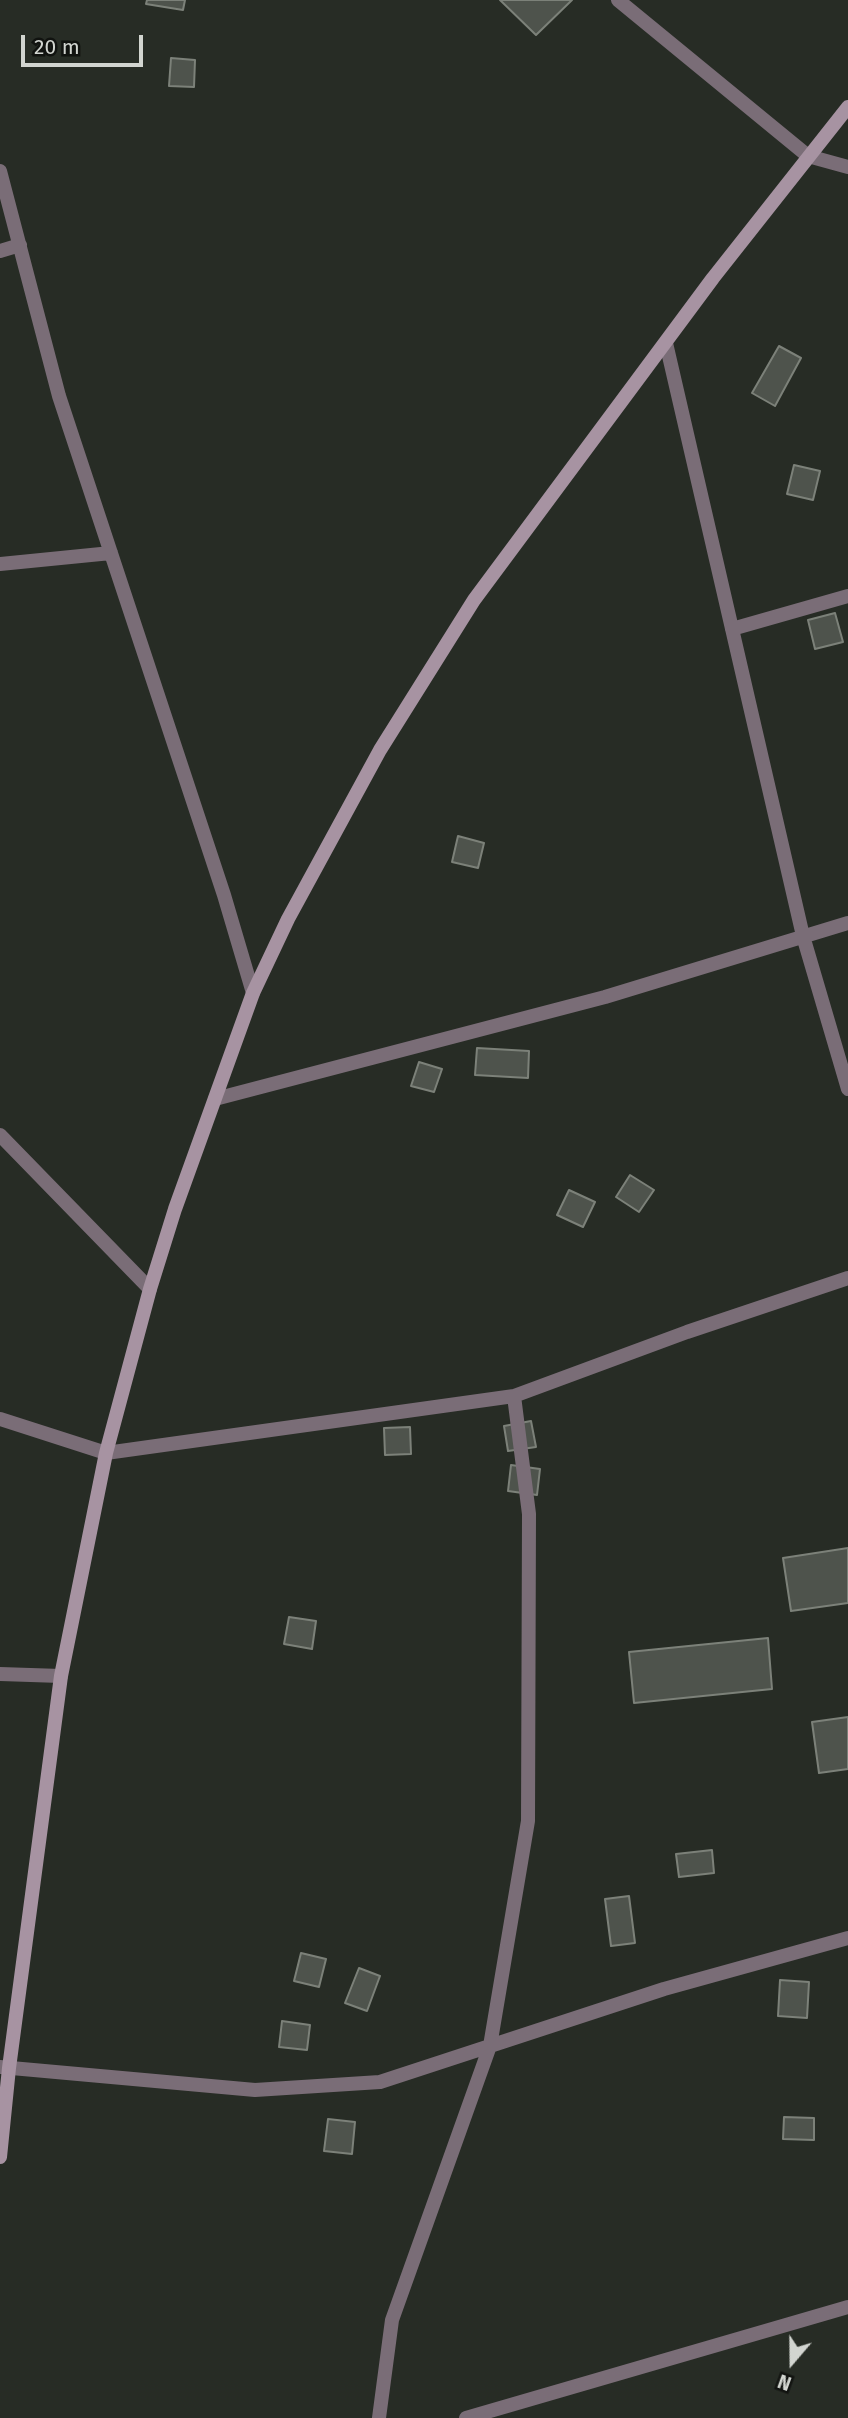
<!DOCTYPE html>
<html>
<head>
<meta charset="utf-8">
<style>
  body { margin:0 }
  #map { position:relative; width:848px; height:2418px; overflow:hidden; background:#272c25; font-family:"Fira Sans",sans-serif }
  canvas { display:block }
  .north { position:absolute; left:757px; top:2327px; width:70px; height:70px; -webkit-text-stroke:5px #111310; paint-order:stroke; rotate:200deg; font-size:19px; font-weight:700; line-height:28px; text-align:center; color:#d2d5d0 }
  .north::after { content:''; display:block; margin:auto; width:24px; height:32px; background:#d2d5d0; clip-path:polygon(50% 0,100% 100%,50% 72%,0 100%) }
  .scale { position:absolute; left:21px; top:35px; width:122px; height:32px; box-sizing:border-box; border:4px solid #d2d5d0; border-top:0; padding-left:9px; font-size:21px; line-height:24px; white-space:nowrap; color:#d2d5d0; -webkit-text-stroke:5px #111310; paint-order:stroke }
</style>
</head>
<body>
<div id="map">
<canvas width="848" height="2418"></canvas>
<div class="north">N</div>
<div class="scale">20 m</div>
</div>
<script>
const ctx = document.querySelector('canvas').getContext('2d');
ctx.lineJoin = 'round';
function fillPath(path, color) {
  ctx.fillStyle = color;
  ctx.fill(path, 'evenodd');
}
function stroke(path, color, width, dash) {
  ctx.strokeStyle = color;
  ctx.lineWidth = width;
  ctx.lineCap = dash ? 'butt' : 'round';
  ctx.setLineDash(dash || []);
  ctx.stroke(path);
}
const building = new Path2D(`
  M 147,0 L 185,0 L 183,10 L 146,4 Z
  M 500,0 L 572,0 L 536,35 Z
  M 171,58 L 195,60 L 194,87 L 169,86 Z
  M 779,346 L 801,358 L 775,406 L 752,393 Z
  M 794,465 L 820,471 L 813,500 L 787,494 Z
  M 835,613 L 843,642 L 815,649 L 808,620 Z
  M 458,836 L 484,843 L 478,868 L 452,862 Z
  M 477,1048 L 529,1051 L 528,1078 L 475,1075 Z
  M 419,1062 L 442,1069 L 434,1092 L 411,1086 Z
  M 630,1175 L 654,1190 L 639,1212 L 616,1197 Z
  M 569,1190 L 595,1202 L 583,1227 L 557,1215 Z
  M 531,1421 L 536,1447 L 508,1451 L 504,1426 Z
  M 410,1427 L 411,1454 L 385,1455 L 384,1428 Z
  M 511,1465 L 540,1469 L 537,1495 L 508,1491 Z
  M 848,1548 L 848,1603 L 791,1611 L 783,1558 Z
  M 289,1617 L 316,1621 L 312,1649 L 284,1644 Z
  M 768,1638 L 772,1689 L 634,1703 L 629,1652 Z
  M 848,1717 L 848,1769 L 819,1773 L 812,1722 Z
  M 712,1850 L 714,1873 L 679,1877 L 676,1854 Z
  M 629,1896 L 635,1943 L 611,1946 L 605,1899 Z
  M 301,1953 L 326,1959 L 319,1987 L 294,1981 Z
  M 359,1968 L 380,1976 L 367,2011 L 345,2003 Z
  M 780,1980 L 809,1982 L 807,2018 L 778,2016 Z
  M 282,2021 L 310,2025 L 307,2050 L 279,2047 Z
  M 784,2117 L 814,2118 L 814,2140 L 783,2139 Z
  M 328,2119 L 355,2122 L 352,2154 L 324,2151 Z`);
const minor = new Path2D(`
  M 618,0 L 808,156 L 848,167
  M 0,171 L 59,396 L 224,895 L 253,993
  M 0,251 L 20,245
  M 666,343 L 803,936 L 848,1089
  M 0,564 L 111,553
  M 732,629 L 848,596
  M 215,1099 L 605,997 L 848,923
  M 0,1135 L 150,1289
  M 0,1419 L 106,1453 L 514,1396 L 687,1332 L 848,1278
  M 0,1674 L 61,1676
  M 0,2067 L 255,2090 L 380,2082 L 664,1989 L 848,1938
  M 379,2418 L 392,2320 L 490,2046 L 528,1821 L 529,1514 L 514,1396
  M 466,2418 L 848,2307`);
const secondary = new Path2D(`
  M 0,2157 L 9,2068 L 61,1676 L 106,1453 L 150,1289 L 175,1209 L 253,993 L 288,919 L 380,750 L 474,600 L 713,278 L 848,107`);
fillPath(building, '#4e534c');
stroke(building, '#7c8179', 2);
stroke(minor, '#7a6d77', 14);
stroke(secondary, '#a793a2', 14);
</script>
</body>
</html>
